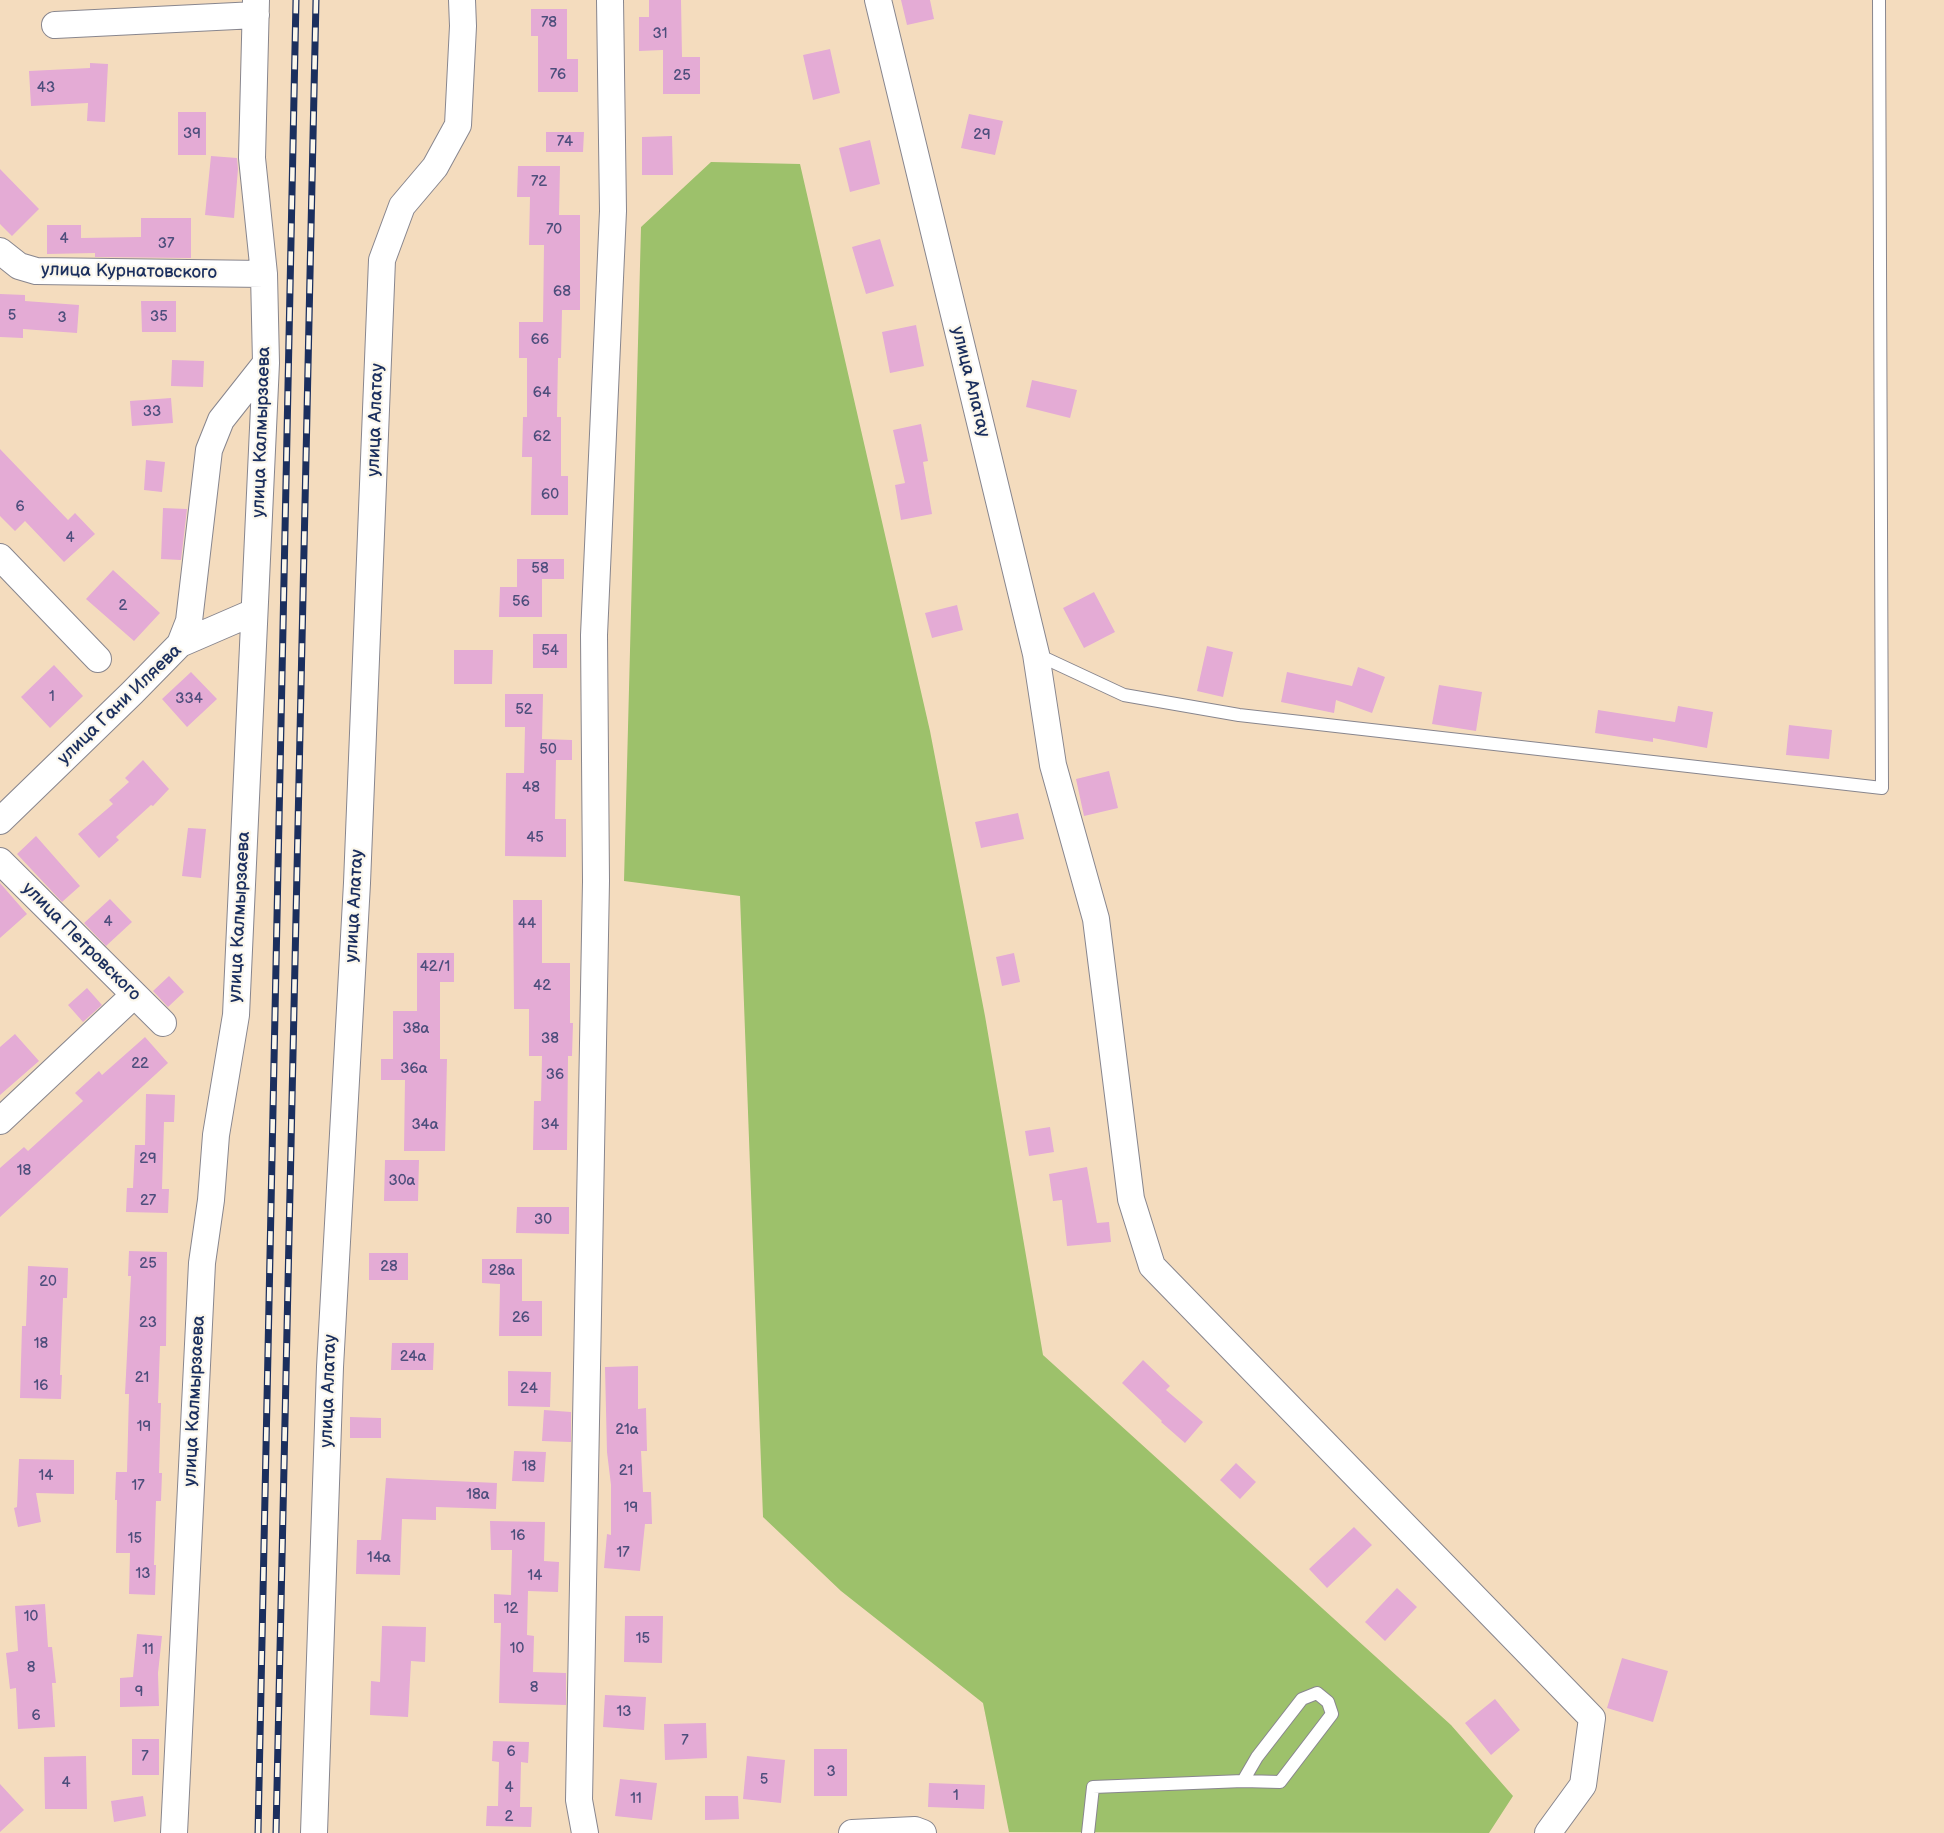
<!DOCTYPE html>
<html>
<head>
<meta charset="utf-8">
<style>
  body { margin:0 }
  canvas { display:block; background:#f4dcbe }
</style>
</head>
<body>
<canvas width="1944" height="1833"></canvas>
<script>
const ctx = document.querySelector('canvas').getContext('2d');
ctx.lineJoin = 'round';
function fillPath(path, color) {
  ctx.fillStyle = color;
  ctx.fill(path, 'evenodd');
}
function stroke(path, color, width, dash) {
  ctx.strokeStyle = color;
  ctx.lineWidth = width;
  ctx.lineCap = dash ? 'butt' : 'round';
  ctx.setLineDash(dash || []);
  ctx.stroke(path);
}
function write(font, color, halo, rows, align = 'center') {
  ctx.font = font + ' "Balsamiq Sans",sans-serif';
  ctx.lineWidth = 4.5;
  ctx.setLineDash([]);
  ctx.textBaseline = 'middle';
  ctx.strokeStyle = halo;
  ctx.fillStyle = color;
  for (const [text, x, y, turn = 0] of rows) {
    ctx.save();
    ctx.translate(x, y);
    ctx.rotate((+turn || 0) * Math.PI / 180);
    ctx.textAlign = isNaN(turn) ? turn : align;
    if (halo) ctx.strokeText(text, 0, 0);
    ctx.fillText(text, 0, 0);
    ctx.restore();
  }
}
const green = new Path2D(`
  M 711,162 L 800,164 L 930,731 L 985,1016 L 1043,1355 L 1451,1725 L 1513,1796 L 1489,1833 L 1009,1832 L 983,1703 L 841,1591 L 763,1517 L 740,896 L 624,881 L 641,227 Z`);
const building = new Path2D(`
  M 649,0 L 681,0 L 682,57 L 700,57 L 700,94 L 663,94 L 663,50 L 639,51 L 639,17 L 649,17 Z
  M 901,0 L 930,0 L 934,19 L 907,25 Z
  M 531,9 L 567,9 L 567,59 L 578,59 L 578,92 L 538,92 L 538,36 L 531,36 Z
  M 830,49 L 840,93 L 813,100 L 803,55 Z
  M 90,63 L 108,64 L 105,122 L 87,121 L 88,103 L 31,106 L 29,71 L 90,68 Z
  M 178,112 L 206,112 L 206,155 L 178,155 Z
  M 969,114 L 1003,121 L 995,155 L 961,148 Z
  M 546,132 L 584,132 L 583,152 L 546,152 Z
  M 672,136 L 673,175 L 642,175 L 642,137 Z
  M 870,140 L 880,184 L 850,192 L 839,148 Z
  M 211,156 L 237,158 L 238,169 L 234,218 L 205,215 Z
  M 518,166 L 560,166 L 559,215 L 580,215 L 580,310 L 562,310 L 561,358 L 558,358 L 557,417 L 561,417 L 561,476 L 568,476 L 568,515 L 531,515 L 532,457 L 522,457 L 523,417 L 527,417 L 527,358 L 519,358 L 519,322 L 543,322 L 544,245 L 529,245 L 530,197 L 517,197 Z
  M 0,169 L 39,209 L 12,236 L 0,224 Z
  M 141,218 L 191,218 L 191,258 L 95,257 L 95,253 L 47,254 L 47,225 L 81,225 L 81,238 L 141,237 Z
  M 880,239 L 894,286 L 866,294 L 852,247 Z
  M 0,294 L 25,295 L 25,301 L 79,305 L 77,333 L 23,329 L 23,338 L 0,337 Z
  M 141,301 L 176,301 L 176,332 L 142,332 Z
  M 916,325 L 924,366 L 890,373 L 882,332 Z
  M 172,360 L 204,361 L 203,387 L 171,386 Z
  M 1032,380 L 1077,390 L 1070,418 L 1026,407 Z
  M 171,398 L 173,423 L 132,426 L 130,401 Z
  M 921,424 L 928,461 L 923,462 L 932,514 L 901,520 L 895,485 L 905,483 L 893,430 Z
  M 0,449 L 68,520 L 75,513 L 95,534 L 64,562 L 25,521 L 15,531 L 0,516 Z
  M 146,460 L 165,462 L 162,492 L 144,490 Z
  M 163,508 L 187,509 L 181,560 L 161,559 Z
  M 517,559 L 564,559 L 564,579 L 542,579 L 542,617 L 499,617 L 500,587 L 517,587 Z
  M 113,570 L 160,613 L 134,641 L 86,599 Z
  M 1094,592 L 1115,632 L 1084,648 L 1063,608 Z
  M 957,605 L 963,630 L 932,638 L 925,613 Z
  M 533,634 L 567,634 L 567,668 L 533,668 Z
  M 1207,646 L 1233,652 L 1223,697 L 1197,691 Z
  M 454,650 L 493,650 L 492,684 L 454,684 Z
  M 54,665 L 83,696 L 50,728 L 21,697 Z
  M 1358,667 L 1385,677 L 1372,713 L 1336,700 L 1334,713 L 1281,702 L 1287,672 L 1352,686 Z
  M 191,672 L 217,699 L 187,727 L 162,699 Z
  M 1439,685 L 1482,692 L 1476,731 L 1432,724 Z
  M 505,694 L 543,694 L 542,739 L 572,740 L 572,760 L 556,760 L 555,819 L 566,819 L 566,857 L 505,856 L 506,773 L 524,773 L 525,727 L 505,727 Z
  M 1678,706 L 1713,712 L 1707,748 L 1653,738 L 1653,742 L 1595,733 L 1598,710 L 1675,722 Z
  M 1789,725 L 1832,730 L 1829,759 L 1786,755 Z
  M 143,760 L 169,789 L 153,806 L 151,805 L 116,837 L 119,840 L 99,858 L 78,834 L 113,804 L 109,800 L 129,782 L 125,778 Z
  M 1109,771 L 1118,808 L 1084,816 L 1076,779 Z
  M 1018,813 L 1024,839 L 981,848 L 975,822 Z
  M 188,828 L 206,829 L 201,878 L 182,876 Z
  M 36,836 L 80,886 L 62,902 L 17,854 Z
  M 0,883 L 27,914 L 0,938 Z
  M 110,899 L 132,922 L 106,946 L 84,923 Z
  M 513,900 L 542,900 L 542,963 L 570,963 L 570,1023 L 573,1023 L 572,1056 L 568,1056 L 567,1150 L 533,1150 L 534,1101 L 541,1101 L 542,1056 L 529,1056 L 529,1009 L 514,1009 Z
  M 417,953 L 454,953 L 454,982 L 440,982 L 440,1059 L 447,1059 L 445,1151 L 404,1151 L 405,1080 L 381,1080 L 381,1059 L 393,1059 L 393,1011 L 417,1011 Z
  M 1014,953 L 1020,982 L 1002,986 L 996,957 Z
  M 169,976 L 184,992 L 168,1007 L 153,991 Z
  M 87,988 L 102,1005 L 83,1022 L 68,1005 Z
  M 15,1034 L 39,1061 L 0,1095 L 0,1047 Z
  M 145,1037 L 168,1063 L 0,1217 L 0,1168 L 24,1147 L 28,1151 L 83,1101 L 75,1093 L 99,1071 L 102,1075 Z
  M 146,1094 L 175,1095 L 174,1122 L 164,1122 L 162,1189 L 169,1189 L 168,1213 L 126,1212 L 127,1188 L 133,1188 L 135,1145 L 145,1145 Z
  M 1050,1127 L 1054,1152 L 1029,1156 L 1025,1131 Z
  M 385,1160 L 419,1160 L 418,1201 L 384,1201 Z
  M 1087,1167 L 1097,1223 L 1109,1222 L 1111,1242 L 1067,1246 L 1062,1200 L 1053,1201 L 1049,1174 Z
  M 517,1207 L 569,1207 L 569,1234 L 516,1233 Z
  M 129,1251 L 167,1252 L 166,1346 L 160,1346 L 158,1403 L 161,1403 L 159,1473 L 162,1473 L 161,1501 L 156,1501 L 154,1565 L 156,1565 L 155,1595 L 129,1594 L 130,1553 L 116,1553 L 117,1500 L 115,1500 L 116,1472 L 127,1472 L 129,1394 L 125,1394 L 131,1276 L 128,1276 Z
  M 369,1253 L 408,1253 L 408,1280 L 369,1280 Z
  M 482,1259 L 522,1259 L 522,1301 L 542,1301 L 542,1336 L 499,1336 L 500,1284 L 482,1283 Z
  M 28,1266 L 68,1268 L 67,1298 L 63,1298 L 60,1375 L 62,1375 L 61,1399 L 20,1398 L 22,1326 L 26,1326 Z
  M 392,1343 L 434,1343 L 433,1370 L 391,1370 Z
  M 1143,1360 L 1170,1386 L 1166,1390 L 1203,1422 L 1185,1443 L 1161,1422 L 1162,1421 L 1122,1383 Z
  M 638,1366 L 638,1409 L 646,1408 L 647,1451 L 641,1451 L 643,1492 L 651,1492 L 652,1524 L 645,1524 L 640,1571 L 604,1568 L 607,1534 L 611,1535 L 611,1485 L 607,1452 L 605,1367 Z
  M 508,1371 L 551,1372 L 550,1407 L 508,1406 Z
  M 544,1410 L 571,1412 L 571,1442 L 542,1441 Z
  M 350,1417 L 381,1418 L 381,1438 L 350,1438 Z
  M 514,1451 L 546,1452 L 544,1482 L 512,1481 Z
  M 19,1459 L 74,1460 L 74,1494 L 36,1493 L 41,1522 L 18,1527 L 14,1508 L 17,1507 Z
  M 1236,1463 L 1256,1482 L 1240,1499 L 1220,1480 Z
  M 386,1478 L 497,1483 L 496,1509 L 436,1507 L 436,1520 L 402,1519 L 400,1575 L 356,1574 L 357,1540 L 381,1540 Z
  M 490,1521 L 545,1522 L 544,1561 L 559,1562 L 558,1592 L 528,1591 L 527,1635 L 534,1636 L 533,1672 L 566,1673 L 566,1705 L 499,1703 L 501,1623 L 494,1623 L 494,1594 L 511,1595 L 512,1550 L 491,1550 Z
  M 1354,1527 L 1372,1545 L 1327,1588 L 1309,1569 Z
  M 1397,1588 L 1417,1607 L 1385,1641 L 1365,1622 Z
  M 45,1604 L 48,1647 L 52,1647 L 56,1683 L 52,1683 L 55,1727 L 18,1729 L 16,1688 L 10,1689 L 6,1653 L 18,1651 L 15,1606 Z
  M 625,1616 L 663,1616 L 662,1663 L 624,1662 Z
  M 382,1626 L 426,1627 L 425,1662 L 411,1661 L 408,1717 L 370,1715 L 371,1681 L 380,1682 Z
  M 137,1634 L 162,1636 L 158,1673 L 159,1706 L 120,1707 L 120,1678 L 133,1677 Z
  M 1622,1658 L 1668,1671 L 1653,1722 L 1607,1708 Z
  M 605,1695 L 646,1697 L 644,1730 L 603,1727 Z
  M 1495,1699 L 1520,1730 L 1491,1755 L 1465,1723 Z
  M 706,1723 L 707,1758 L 665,1760 L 664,1724 Z
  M 132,1739 L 159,1739 L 159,1775 L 132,1775 Z
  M 493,1741 L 529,1742 L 528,1763 L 521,1762 L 520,1807 L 532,1807 L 531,1827 L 486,1826 L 487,1806 L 498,1806 L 499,1762 L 492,1761 Z
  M 814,1749 L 847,1749 L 847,1796 L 814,1796 Z
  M 86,1756 L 87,1809 L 45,1809 L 44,1757 Z
  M 747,1756 L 785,1760 L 781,1803 L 743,1799 Z
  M 620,1779 L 657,1783 L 652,1820 L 615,1816 Z
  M 929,1783 L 985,1785 L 984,1809 L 928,1807 Z
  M 0,1784 L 24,1810 L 0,1832 Z
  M 143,1796 L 146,1816 L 114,1822 L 111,1801 Z
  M 705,1796 L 738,1796 L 739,1819 L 705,1820 Z`);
const service = new Path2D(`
  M 1036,654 L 1124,695 L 1239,715 L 1882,788 L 1879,0
  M 1088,1833 L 1093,1787 L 1243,1781 L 1280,1782 L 1332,1714 L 1328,1702 L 1317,1693 L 1302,1699 L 1257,1757 L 1243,1781`);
const minor = new Path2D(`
  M 878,0 L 1036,654 L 1053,765 L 1096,919 L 1131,1199 L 1152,1266 L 1592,1718 L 1583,1785 L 1548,1833
  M 55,25 L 256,15
  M 0,251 L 19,266 L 36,271 L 264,274
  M 0,557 L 98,659
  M 180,644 L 189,621 L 209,450 L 221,420 L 266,363
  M 0,821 L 132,693 L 180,644 L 254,612
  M 0,861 L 163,1023
  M 0,1121 L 134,995
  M 174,1833 L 202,1263 L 211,1200 L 216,1135 L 236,1015 L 266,363 L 264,274 L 252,158 L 256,0
  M 314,1833 L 330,1367 L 357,883 L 382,260 L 402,206 L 435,167 L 458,125 L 463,26 L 462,0
  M 585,1833 L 579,1800 L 596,881 L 594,635 L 613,211 L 610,0
  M 852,1833 L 915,1830 L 923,1833`);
const rail = new Path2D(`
  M 258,1833 L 296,0
  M 276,1833 L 316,0`);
const numberNames = [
  ["78",549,23],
  ["31",660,34],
  ["76",558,75],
  ["25",682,76],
  ["43",46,88],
  ["39",192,134],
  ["29",982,135],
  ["74",565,142],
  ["72",539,182],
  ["70",554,230],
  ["4",64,239],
  ["37",166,244],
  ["68",562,292],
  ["5",12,316],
  ["35",159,317],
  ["3",62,318],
  ["66",540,340],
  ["64",542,393],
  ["33",152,412],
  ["62",542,437],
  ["60",550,495],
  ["6",20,507],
  ["4",70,538],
  ["58",540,569],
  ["56",521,602],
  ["2",123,606],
  ["54",550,651],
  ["1",52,697],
  ["334",189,699],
  ["52",524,710],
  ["50",548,750],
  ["48",531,788],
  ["45",535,838],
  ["4",108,922],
  ["44",527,924],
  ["42/1",435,967],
  ["42",542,986],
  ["38а",416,1029],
  ["38",550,1039],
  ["22",140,1064],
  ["36а",414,1069],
  ["36",555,1075],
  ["34а",425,1125],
  ["34",550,1125],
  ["29",148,1159],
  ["18",24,1171],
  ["30а",402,1181],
  ["27",148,1201],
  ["30",543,1220],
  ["25",148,1264],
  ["28",389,1267],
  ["28а",502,1271],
  ["20",48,1282],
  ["26",521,1318],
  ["23",148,1323],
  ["18",41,1344],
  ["24а",413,1357],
  ["21",142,1378],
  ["16",41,1386],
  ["24",529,1389],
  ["19",144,1427],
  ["21а",627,1430],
  ["18",529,1467],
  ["21",626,1471],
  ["14",46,1476],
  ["17",138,1486],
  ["18а",478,1495],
  ["19",631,1508],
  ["16",518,1536],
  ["15",135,1539],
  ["17",623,1553],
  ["14а",379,1558],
  ["13",143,1574],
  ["14",535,1576],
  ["12",511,1609],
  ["10",31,1617],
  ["15",643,1639],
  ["10",517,1649],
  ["11",148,1650],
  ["8",31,1668],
  ["8",534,1688],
  ["9",139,1692],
  ["13",624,1712],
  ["6",36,1716],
  ["7",685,1741],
  ["6",511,1752],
  ["7",145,1757],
  ["3",831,1772],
  ["5",764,1780],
  ["4",66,1783],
  ["4",509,1788],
  ["1",956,1796],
  ["11",636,1799],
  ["2",509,1817]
];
const streetNames = [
  ["улица Курнатовского",129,272,1],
  ["улица Алатау",970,382,76],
  ["улица Алатау",376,420,-88],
  ["улица Калмырзаева",262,432,-88],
  ["улица Гани Иляева",120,705,-44],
  ["улица Алатау",355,906,-87],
  ["улица Калмырзаева",240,917,-87],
  ["улица Петровского",81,942,45],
  ["улица Алатау",329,1391,-88],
  ["улица Калмырзаева",195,1401,-87]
];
fillPath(green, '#9dc16b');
fillPath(building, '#e4abd5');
stroke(service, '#88868e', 14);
stroke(minor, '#88868e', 28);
stroke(service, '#fff', 12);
stroke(minor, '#fff', 26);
stroke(rail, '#1b2f5e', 7);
stroke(rail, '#fbf7ec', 4.5, [14]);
write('15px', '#4d4e7c', null, numberNames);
write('18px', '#1b2f5e', '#fbf7ec', streetNames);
</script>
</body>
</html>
